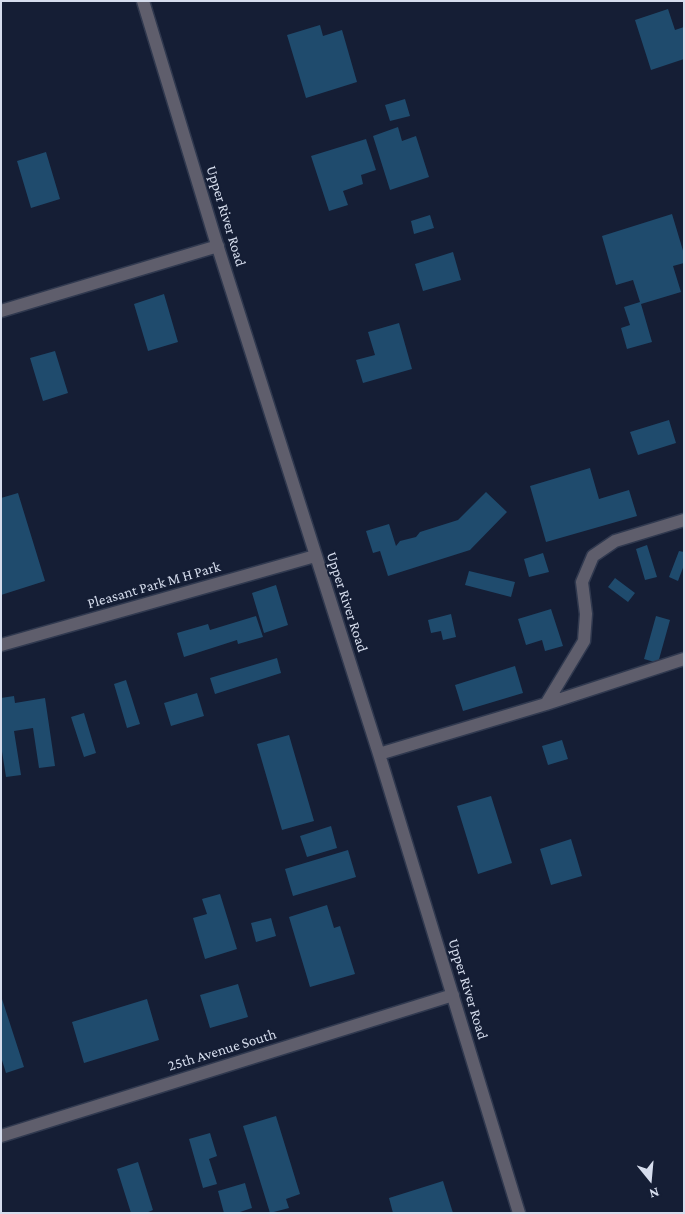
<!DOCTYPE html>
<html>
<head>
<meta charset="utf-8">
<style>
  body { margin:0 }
  #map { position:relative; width:685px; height:1214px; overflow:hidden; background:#151e35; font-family:"Crimson Pro",serif }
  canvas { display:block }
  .frame { position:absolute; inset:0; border:2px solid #d6dded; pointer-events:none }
  .north { position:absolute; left:625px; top:1154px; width:50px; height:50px; -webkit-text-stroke:4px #151e35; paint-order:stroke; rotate:163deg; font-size:14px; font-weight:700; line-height:20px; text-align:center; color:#d6dded }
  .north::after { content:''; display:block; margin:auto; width:18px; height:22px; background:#d6dded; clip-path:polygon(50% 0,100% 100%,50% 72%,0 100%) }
</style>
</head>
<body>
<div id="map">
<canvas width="685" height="1214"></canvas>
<div class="frame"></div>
<div class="north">N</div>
</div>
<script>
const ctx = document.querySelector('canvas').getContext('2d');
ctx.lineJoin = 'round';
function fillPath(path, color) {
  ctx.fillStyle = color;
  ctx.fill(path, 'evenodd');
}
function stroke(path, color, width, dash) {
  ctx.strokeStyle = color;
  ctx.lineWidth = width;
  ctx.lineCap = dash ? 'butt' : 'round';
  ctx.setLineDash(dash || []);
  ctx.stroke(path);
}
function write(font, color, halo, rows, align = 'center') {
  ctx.font = font + ' "Crimson Pro",serif';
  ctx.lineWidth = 4;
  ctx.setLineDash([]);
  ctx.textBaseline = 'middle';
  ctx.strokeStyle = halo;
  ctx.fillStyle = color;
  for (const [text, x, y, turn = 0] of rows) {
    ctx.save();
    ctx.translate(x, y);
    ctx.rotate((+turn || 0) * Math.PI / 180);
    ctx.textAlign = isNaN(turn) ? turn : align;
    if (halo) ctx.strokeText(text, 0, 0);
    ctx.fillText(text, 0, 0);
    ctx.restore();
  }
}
const building = new Path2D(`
  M 668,9 L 675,30 L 684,27 L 684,59 L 651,70 L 635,20 Z
  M 320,25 L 323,36 L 342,30 L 357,82 L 306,98 L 287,35 Z
  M 405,99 L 410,116 L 390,121 L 385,105 Z
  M 398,127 L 402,141 L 416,136 L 429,177 L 390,190 L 373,136 Z
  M 366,139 L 376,170 L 361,175 L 363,184 L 343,191 L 348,205 L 329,211 L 311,156 Z
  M 46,152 L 60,199 L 31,208 L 17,161 Z
  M 672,214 L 684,254 L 684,263 L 673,266 L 681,292 L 641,304 L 652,342 L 627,349 L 621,328 L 630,325 L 624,307 L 640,302 L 633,280 L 616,285 L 602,236 Z
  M 430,215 L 434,228 L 414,234 L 411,221 Z
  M 453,252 L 461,280 L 423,291 L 415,264 Z
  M 164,294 L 178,342 L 148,351 L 134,304 Z
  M 399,323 L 412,369 L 363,383 L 356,360 L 375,355 L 368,332 Z
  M 55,351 L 68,393 L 43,401 L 30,358 Z
  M 669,420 L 676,443 L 638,455 L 630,432 Z
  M 590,468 L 599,499 L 629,490 L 637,516 L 546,542 L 530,486 Z
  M 486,492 L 507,512 L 470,550 L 388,576 L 380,551 L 373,553 L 366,531 L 389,524 L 396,546 L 400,541 L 416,537 L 420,532 L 458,520 Z
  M 18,493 L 45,581 L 1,595 L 1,498 Z
  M 647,545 L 657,577 L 645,580 L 636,549 Z
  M 679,551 L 684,552 L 684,565 L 678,581 L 669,577 Z
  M 543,553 L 549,572 L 529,577 L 524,559 Z
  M 469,571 L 515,582 L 511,597 L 465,585 Z
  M 615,578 L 635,593 L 628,602 L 608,587 Z
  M 276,585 L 288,625 L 264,633 L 252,593 Z
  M 551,609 L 563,646 L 545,651 L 542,640 L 526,645 L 518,619 Z
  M 451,614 L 456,637 L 443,640 L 441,631 L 431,633 L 428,620 Z
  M 256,616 L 263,637 L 238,644 L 237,640 L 184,657 L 177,633 L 208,624 L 210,630 Z
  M 656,616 L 670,620 L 658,663 L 644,659 Z
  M 277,658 L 281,673 L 215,694 L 210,678 Z
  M 515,666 L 523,693 L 463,711 L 455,685 Z
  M 126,680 L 140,724 L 127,728 L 114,684 Z
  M 197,693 L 204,716 L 171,726 L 164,703 Z
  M 14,696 L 15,703 L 45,698 L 55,766 L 39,768 L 33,728 L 14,731 L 21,775 L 6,777 L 1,745 L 1,698 Z
  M 84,713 L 96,753 L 84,757 L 71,717 Z
  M 289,735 L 314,821 L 282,830 L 257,744 Z
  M 562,740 L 568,759 L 548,765 L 542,746 Z
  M 491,796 L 512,863 L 478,874 L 457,806 Z
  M 331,826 L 337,848 L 307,857 L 300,836 Z
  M 571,839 L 582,876 L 551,885 L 540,849 Z
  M 348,850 L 356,877 L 293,896 L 285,869 Z
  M 220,894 L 237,949 L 205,959 L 193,918 L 207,914 L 202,899 Z
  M 327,905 L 334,928 L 340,926 L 355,974 L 310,987 L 289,917 Z
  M 271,918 L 276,936 L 256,942 L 251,923 Z
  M 238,984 L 248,1017 L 210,1028 L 200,995 Z
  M 2,999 L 24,1067 L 6,1073 L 1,1057 Z
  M 147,999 L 159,1040 L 84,1063 L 72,1022 Z
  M 276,1116 L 300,1194 L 286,1199 L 289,1208 L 270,1213 L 243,1126 Z
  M 210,1133 L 217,1156 L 209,1159 L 217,1184 L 203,1188 L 189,1139 Z
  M 138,1162 L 153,1210 L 146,1213 L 131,1213 L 117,1169 Z
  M 443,1181 L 453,1213 L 393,1213 L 389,1198 Z
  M 245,1183 L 252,1208 L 237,1213 L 224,1213 L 218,1191 Z`);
const minor = new Path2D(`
  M 143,1 L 214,235 L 379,754 L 519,1213
  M 1,311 L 218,246
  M 684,520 L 615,541 L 593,556 L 582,582 L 586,614 L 584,641 L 546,704 L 684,659
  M 1,645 L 315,556
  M 379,754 L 546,704
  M 1,1136 L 453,995`);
const streetNames = [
  ["Upper River Road",226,216,73],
  ["Pleasant Park M H Park",154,585,-16],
  ["Upper River Road",347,602,72],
  ["Upper River Road",468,989,73],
  ["25th Avenue South",222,1050,-17]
];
fillPath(building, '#1f4b6d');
stroke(minor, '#30394f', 15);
stroke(minor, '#5f5e6c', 12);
write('15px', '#d6dded', '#151e35', streetNames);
</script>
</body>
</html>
